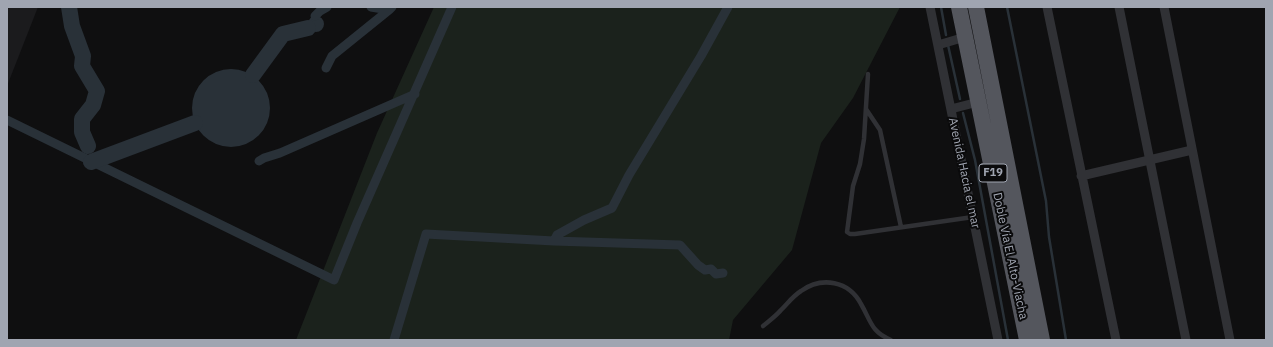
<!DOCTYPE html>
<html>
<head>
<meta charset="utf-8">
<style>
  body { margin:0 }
  #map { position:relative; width:1273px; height:347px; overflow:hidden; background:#0f0f10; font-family:"IBM Plex Sans",sans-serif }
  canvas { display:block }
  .frame { position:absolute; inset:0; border:8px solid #a0a5b1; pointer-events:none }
</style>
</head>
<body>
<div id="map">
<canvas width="1273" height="347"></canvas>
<div class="frame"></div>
</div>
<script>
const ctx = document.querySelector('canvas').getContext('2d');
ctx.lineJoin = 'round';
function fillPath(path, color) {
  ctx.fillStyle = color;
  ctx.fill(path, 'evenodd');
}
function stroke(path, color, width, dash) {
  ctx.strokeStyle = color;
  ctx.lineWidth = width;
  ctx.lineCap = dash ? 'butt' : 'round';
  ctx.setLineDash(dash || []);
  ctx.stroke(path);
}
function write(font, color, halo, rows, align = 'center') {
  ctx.font = font + ' "IBM Plex Sans",sans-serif';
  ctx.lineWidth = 4;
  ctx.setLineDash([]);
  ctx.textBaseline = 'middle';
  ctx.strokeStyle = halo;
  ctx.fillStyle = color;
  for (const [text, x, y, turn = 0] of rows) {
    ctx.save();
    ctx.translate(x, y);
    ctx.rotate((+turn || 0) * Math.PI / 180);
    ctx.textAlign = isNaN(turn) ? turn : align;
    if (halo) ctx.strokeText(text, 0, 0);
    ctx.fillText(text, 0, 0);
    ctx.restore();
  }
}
const built = new Path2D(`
  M 7,7 L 38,7 L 7,86 Z`);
const green = new Path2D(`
  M 434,7 L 900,7 L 853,98 L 821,143 L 792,250 L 733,320 L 729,340 L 296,340 L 377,133 Z`);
const water = new Path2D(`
  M308 24a8 8 0 1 1 16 0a8 8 0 1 1-16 0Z
  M192 108a39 39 0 1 1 78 0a39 39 0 1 1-78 0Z`);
const stream = new Path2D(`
  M 941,7 L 946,35
  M 1007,7 L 1046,201 L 1049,237 L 1066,340
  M 948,45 L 960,99
  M 963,113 L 975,160 L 1008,340`);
const canal = new Path2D(`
  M 371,7 L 389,10 L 392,7
  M 315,16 L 320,11 L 327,7
  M 326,68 L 332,56 L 389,10
  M 7,120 L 334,280 L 357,223 L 452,7
  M 259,161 L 264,158 L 280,153 L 415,94
  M 554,241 L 557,235 L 584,220 L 612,208 L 629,175 L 701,56 L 728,7
  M 394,340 L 426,234 L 554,241 L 680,245 L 698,265 L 705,270 L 711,269 L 716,274 L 723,273`);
const river = new Path2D(`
  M 69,7 L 72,26 L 83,56 L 82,66 L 97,91 L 93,105 L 82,119 L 82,132 L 88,146
  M 253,75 L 283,34 L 308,28
  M 91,162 L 195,123`);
const service = new Path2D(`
  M 868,74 L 864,139 L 860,164 L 853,186 L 847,232 L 850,234 L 855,234 L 973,217
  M 866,109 L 880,130 L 901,227
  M 763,326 C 769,321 776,316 781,310 C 788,303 793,296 801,291 C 822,276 849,281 861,304 C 871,321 871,332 891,340`);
const minor = new Path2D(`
  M 930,7 L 998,340
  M 1047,7 L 1116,340
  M 1119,7 L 1186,340
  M 1164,7 L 1230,340
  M 938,45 L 965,37
  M 951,109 L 978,102
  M 1081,176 L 1192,150`);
const trunk = new Path2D(`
  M 959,7 L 1027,340
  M 976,7 L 1042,340`);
const shields = [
  [993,173,28]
];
const shieldNames = [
  ["F19",993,173]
];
const streetNames = [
  ["Avenida Hacia el mar",964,173,78],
  ["Doble Vía El Alto-Viacha",1010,256,78]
];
fillPath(built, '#1b1b1d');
fillPath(green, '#1b221c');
fillPath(water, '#293138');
stroke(stream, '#293138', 2.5);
stroke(canal, '#293138', 9);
stroke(river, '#293138', 16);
stroke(service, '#303135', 4.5);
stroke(minor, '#303135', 9);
stroke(trunk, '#54565d', 16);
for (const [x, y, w] of shields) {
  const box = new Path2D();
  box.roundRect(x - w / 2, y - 9, w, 18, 3);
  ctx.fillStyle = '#0a0a0b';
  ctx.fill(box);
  stroke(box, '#a0a5b1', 1);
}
write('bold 11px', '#a0a5b1', null, shieldNames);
write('12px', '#a0a5b1', '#0a0a0b', streetNames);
</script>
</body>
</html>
